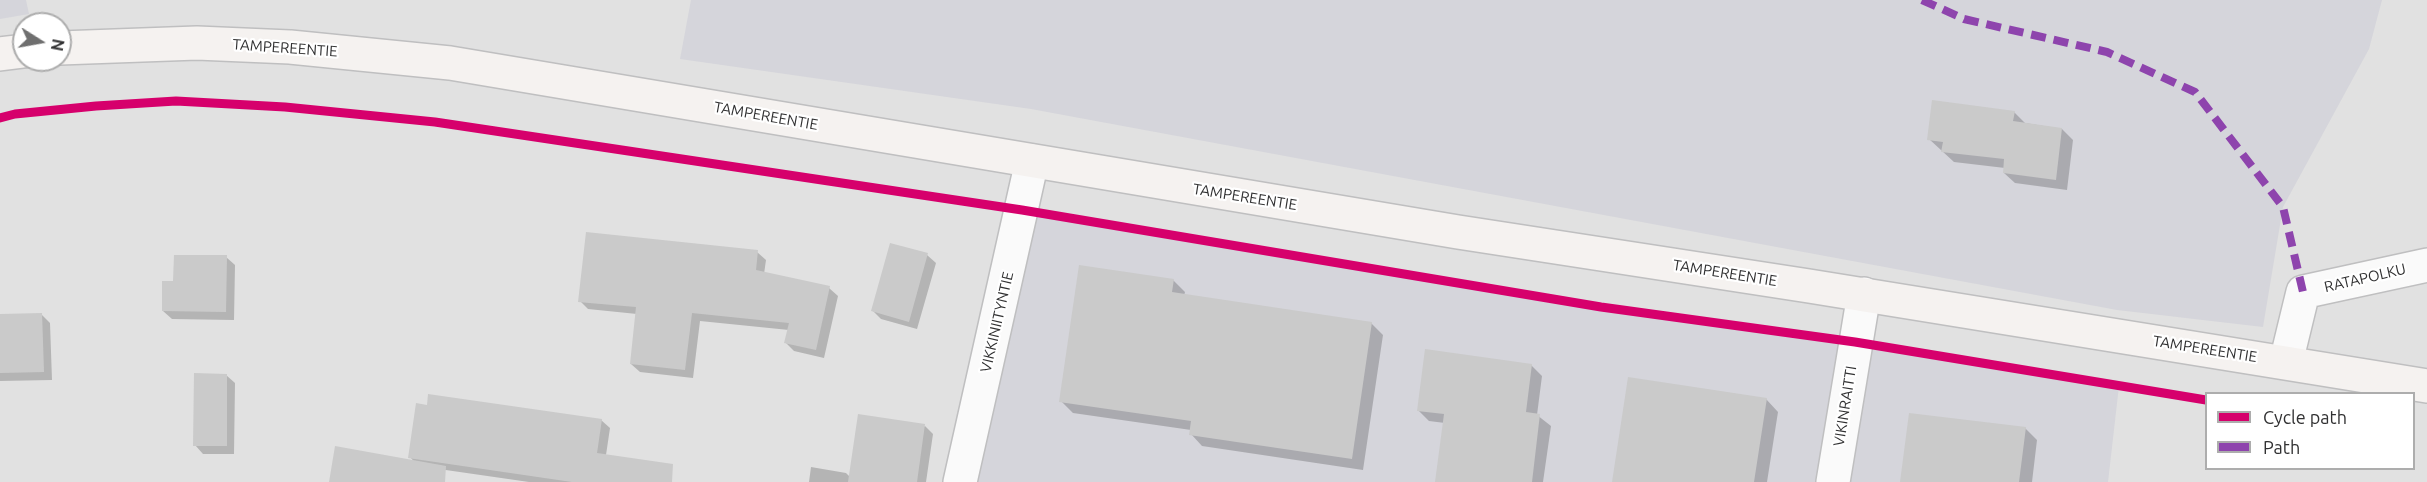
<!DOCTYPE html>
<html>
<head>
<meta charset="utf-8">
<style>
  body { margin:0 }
  #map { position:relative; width:2427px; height:482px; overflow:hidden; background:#e1e1e1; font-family:Ubuntu,sans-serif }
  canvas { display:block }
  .legend { position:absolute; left:2205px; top:392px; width:210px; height:78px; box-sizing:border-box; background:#fff; border:2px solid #adadad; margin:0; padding:8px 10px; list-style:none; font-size:18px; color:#313132 }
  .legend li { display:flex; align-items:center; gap:12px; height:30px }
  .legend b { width:30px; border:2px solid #adadad }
  .north { position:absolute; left:12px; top:12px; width:60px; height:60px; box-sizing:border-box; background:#fff; border:2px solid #adadad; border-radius:50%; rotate:101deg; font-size:16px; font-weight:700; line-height:24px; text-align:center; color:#313132 }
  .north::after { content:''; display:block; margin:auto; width:21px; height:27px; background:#6f6f6f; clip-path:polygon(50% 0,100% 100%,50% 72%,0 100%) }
</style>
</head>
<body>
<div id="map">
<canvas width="2427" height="482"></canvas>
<ul class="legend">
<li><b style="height:8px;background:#d6006c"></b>Cycle path</li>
<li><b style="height:8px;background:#8e44ad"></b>Path</li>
</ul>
<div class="north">N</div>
</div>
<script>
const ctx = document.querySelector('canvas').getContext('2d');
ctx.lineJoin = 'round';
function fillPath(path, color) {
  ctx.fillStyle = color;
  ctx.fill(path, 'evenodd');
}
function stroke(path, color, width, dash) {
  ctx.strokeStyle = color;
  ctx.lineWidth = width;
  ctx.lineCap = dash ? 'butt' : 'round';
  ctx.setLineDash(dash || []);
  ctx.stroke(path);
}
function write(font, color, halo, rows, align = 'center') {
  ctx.font = font + ' Ubuntu,sans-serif';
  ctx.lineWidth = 4.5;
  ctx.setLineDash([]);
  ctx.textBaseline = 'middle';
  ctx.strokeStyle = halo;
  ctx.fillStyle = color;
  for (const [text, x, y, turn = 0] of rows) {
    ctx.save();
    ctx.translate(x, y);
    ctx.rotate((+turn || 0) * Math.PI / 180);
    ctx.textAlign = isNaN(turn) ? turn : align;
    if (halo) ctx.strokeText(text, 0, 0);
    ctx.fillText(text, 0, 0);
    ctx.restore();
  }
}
const built = new Path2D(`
  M 0,0 L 26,0 L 29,14 L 0,19 Z
  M 691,0 L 2382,0 L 2369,49 L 2283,207 L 2263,327 L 2117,310 L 1031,109 L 680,59 Z
  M 1022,210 L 1601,307 L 1855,342 L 2119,386 L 2108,482 L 960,482 Z`);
const shadow = new Path2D(`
  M 2014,112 L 2025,123 L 2062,129 L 2073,140 L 2067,190 L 2015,183 L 2004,173 L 2005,168 L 1954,162 L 1929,139 Z
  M 757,252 L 766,260 L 764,274 L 829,288 L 838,296 L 824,358 L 794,351 L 786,343 L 789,330 L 700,321 L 693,378 L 640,372 L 631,364 L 637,314 L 588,309 L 580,301 Z
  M 927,255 L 936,263 L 917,329 L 881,319 L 873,311 Z
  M 226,257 L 235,265 L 234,320 L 172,319 L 163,311 L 175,283 Z
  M 1173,280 L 1185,292 L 1184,296 L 1371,323 L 1383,335 L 1363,470 L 1202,446 L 1191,434 L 1191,430 L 1073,413 L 1061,401 Z
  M 42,315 L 50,323 L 52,380 L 0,381 L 0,316 Z
  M 1531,365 L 1542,376 L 1537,415 L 1551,426 L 1543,482 L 1437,482 L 1445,423 L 1429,421 L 1418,410 Z
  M 226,375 L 235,383 L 234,454 L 203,454 L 195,445 Z
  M 1766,399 L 1778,412 L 1767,482 L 1614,482 Z
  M 601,420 L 610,428 L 606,455 L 635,482 L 529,482 L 418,466 L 410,457 Z
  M 925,426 L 933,434 L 926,482 L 809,482 L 811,467 L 846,473 L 850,477 Z
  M 2025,428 L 2037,440 L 2032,482 L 1902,482 Z`);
const building = new Path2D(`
  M 1932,100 L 2015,111 L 2013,121 L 2062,128 L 2056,180 L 2003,173 L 2004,159 L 1941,152 L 1943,142 L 1927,140 Z
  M 586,232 L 758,250 L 756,270 L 830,286 L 816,350 L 784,343 L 789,323 L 692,313 L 685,370 L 630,364 L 636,307 L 578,302 Z
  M 890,243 L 928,253 L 909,322 L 871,311 Z
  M 174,255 L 227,255 L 226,312 L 162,311 L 162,281 L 173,281 Z
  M 1079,265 L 1174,279 L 1172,292 L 1372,322 L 1352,459 L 1189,435 L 1191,421 L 1059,402 Z
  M 42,313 L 44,372 L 0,373 L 0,314 Z
  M 1425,349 L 1532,364 L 1526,412 L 1540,414 L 1532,482 L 1435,482 L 1444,414 L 1417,411 Z
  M 194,373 L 227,374 L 227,446 L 193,446 Z
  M 1628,377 L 1767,398 L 1754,482 L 1612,482 Z
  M 428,394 L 602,419 L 597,453 L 673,464 L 672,482 L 572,482 L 408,458 L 416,403 L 427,405 Z
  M 1909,413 L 2026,427 L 2019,482 L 1900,482 Z
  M 858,414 L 925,424 L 917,482 L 848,482 Z
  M 335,446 L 446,466 L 445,482 L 329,482 Z`);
const minor = new Path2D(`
  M 2286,362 L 2303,292 L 2427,265
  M 960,482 L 1032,161
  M 1833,482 L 1864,294`);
const secondary = new Path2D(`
  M 60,48 L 197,43 L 290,47 L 450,63 L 1458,232 L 1809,286 L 2427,386
  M 0,54 L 24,51`);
const quiet = new Path2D(`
  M 1922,0 L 1964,19 L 2107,52 L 2195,92 L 2283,207 L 2303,292`);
const cycleway = new Path2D(`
  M 0,118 L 15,114 L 96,106 L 176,101 L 285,107 L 435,122 L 1022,210 L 1601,307 L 1855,342 L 2206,400`);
const streetNames = [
  ["TAMPEREENTIE",285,48,4],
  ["TAMPEREENTIE",766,116,10],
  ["TAMPEREENTIE",1245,197,9],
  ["TAMPEREENTIE",1725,273,9],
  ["RATAPOLKU",2365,278,-13],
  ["VIKKINIITYNTIE",997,322,-77],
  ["TAMPEREENTIE",2205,349,9],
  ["VIKINRAITTI",1845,406,-81]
];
fillPath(built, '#d5d5db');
fillPath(shadow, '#0003');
fillPath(building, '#cacaca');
stroke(minor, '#bfbfc0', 36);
stroke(secondary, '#bfbfc0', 36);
stroke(minor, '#fafafa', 33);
stroke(secondary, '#f5f2f0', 33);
stroke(quiet, '#8e44ad', 8, [15, 8]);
stroke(cycleway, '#d6006c', 9);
write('15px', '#313132', '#fff', streetNames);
</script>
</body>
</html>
